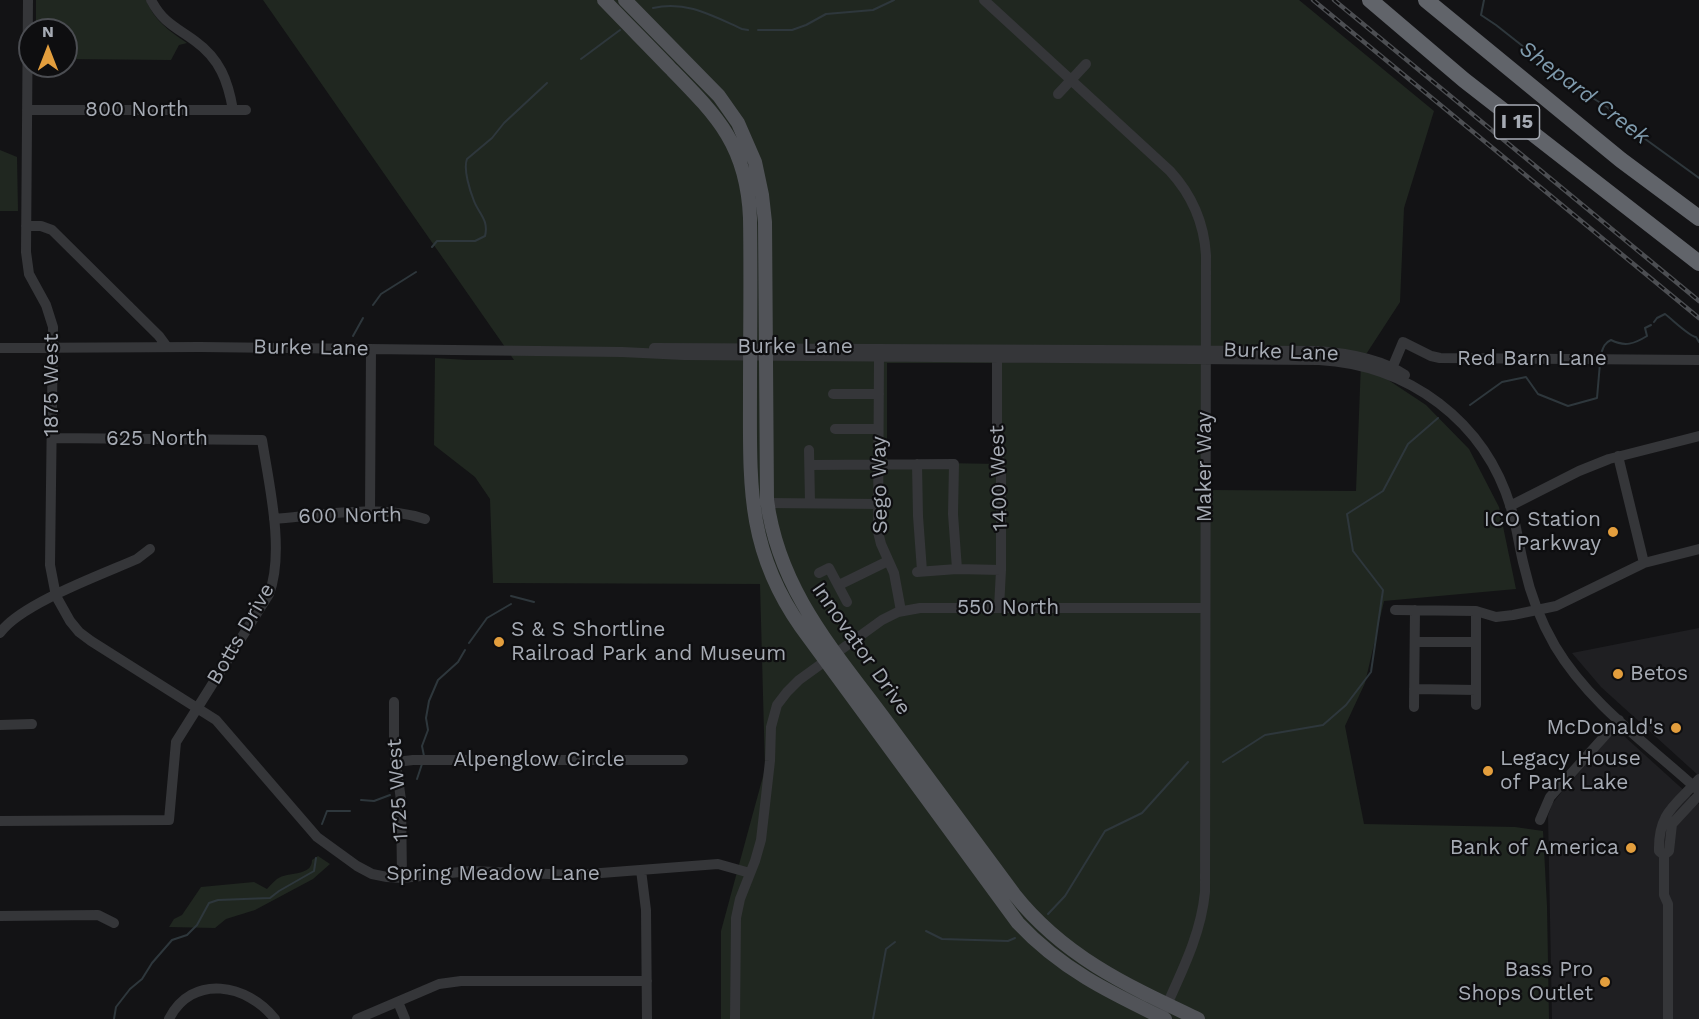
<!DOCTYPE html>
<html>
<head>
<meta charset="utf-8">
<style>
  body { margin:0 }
  #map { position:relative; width:1699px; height:1019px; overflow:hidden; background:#131315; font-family:"Work Sans",sans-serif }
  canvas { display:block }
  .north { position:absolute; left:18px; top:18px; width:60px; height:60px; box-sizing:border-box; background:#0e0e10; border:2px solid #4b4d52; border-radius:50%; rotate:0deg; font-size:16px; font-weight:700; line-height:24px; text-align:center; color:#a6abb4 }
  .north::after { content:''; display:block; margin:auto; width:21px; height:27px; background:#e39e3d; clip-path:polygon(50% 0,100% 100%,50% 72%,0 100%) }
</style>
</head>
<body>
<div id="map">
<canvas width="1699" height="1019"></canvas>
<div class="north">N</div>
</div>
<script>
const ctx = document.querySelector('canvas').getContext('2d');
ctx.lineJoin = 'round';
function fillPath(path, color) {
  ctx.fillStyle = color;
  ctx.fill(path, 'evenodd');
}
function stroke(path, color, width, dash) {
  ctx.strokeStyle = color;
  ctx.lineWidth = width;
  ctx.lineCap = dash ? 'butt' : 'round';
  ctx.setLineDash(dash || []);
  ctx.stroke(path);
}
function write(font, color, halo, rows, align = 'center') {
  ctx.font = font + ' "Work Sans",sans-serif';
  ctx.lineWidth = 4.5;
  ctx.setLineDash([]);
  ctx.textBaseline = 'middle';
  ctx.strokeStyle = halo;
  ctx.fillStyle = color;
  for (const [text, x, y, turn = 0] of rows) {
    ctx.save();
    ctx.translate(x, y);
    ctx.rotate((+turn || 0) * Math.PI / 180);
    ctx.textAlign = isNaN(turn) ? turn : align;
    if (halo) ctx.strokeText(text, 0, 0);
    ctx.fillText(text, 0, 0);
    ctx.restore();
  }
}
const built = new Path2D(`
  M 1699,628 L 1699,776 L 1601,687 L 1572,653 Z
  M 1616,734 L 1624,736 L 1699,804 L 1699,1019 L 1552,1019 L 1548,816 L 1552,804 L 1564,789 L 1610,737 Z`);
const green = new Path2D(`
  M 36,0 L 146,0 C 154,20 169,31 187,43 L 179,45 L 171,60 L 66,59 L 66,30 L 36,30 Z
  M 263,0 L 1299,0 L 1434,111 L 1404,208 L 1400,302 L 1361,362 L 1426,405 L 1469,449 L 1499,507 L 1516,589 L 1384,601 L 1365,683 L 1345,726 L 1364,824 L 1515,827 L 1543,831 L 1547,906 L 1549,1019 L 721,1019 L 721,931 L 765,769 L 760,584 L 493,583 L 490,499 L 475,477 L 434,445 L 435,358 L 467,360 L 514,360 ZM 887,363 L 998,363 L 999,464 L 887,462 ZM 1361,363 L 1356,491 L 1209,490 L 1206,364 Z
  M 0,150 L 17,157 L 18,211 L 0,211 Z
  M 318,856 L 330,864 L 313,879 L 255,910 L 226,919 L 215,928 L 169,927 L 174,919 L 182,915 L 201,887 L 254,882 L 267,889 C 270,886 273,882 277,879 C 288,871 312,877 312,860 Z`);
const stream = new Path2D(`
  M 1484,0 L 1481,15 L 1496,25 L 1572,85 L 1607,107 L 1630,128 L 1699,178
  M 653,8 C 686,0 713,16 742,29 L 748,30
  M 758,30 L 792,30 L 806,25 L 826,14 L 873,10 L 894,0
  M 581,59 L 620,30
  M 432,247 L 437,241 L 475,241 L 485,236 C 489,220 479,214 474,201 C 470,191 463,169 467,159 L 492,138 L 504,123 L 547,83
  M 373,305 L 381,294 L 416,272
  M 1654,322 L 1657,318 L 1665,314 C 1673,320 1689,336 1696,337 L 1699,342
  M 353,336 L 363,318
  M 1601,354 C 1603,348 1604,343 1611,340 C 1625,347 1634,344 1647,336 L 1645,328 L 1651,325
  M 1470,405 L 1502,382 L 1526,377 L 1538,394 L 1568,406 L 1597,398 L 1600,363
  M 511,596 L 534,602
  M 469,643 L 487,618 L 511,604
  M 424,756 L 422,746 L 428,730 L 426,718 L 429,701 L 438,680 L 458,662 L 465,650
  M 1223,762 L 1265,735 L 1323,725 L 1346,705 L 1371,672 L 1383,590 L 1353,551 L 1347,514 L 1383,491 L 1408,444 L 1438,418
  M 417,779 L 422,764
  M 361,800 L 374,801 L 390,795
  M 322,824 L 327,811 L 350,811
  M 1048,914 L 1065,896 L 1105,831 L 1142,813 L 1188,762
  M 926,931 L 942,939 L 1008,941 L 1015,938
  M 114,1019 L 116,1007 L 130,989 L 142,979 L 152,963 L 172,940 L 187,935 L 197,925 L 209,903 L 218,900 L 270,898 L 279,891 L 314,871 L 316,858
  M 873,1019 L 886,949 L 895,942`);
const minor = new Path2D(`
  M 28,0 L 26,252 L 29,274 L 46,305 L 53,327 L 50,565 L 56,596 L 70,621 L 79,632 L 91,641 L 216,720 L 317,837 L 357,866 L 372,874 L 387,877 L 402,878 L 470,871 L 575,875 L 718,864 L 750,873
  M 151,0 C 163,23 176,27 195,41 C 220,59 228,81 233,110
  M 984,0 L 1170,171 C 1192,195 1204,222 1206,255 L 1205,892 C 1201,934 1182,971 1165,1009
  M 1058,94 L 1086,64
  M 27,110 L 246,110
  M 26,226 L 41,226 L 52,230 L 159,336 L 167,347
  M 0,348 L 200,347 L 622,352 L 684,355 L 1319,360 C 1409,365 1485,421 1511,508 C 1517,527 1519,547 1524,566 C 1530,593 1541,622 1555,646 C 1590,705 1649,745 1699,791
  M 654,348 L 1317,351 C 1347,353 1380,358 1405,375
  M 997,351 L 997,438 L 1001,474 L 1001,570 L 999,608
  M 879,357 L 878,532 L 881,544 L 894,573 L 901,611
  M 1390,373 L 1403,342 L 1431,356 L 1440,358 L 1699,360
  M 833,394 L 879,394
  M 835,429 L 878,429
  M 809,450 L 810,503
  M 1618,456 L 1644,563
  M 917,464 L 918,516 L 922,571
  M 810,465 L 954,464 L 953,514 L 957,569
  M 767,503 L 879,504
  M 1510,506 L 1579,471 L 1609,459 L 1699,436
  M 370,512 L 371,349
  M 274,519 C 321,515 379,504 425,519
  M 917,572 L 957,569 L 1001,570
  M 819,573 L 829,568 L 847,602
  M 839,585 L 888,561
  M 1395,610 L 1476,611 L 1496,617 L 1513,615 L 1556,606 L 1644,563 L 1699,549
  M 1476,611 L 1476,705
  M 0,633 C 20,604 103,574 137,559 L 150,549
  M 1415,642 L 1476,642
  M 1414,689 L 1476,690
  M 394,702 L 394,749 L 401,800 L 402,878
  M 1414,707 L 1415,610
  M 0,725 L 32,724
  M 396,762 L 413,760 L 683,760
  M 1540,820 L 1550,797 L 1619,720
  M 0,821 L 169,820 L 176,742 L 269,594 C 285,552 269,484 262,440 L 52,438
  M 1664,855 L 1669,851 L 1672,824 L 1699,795
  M 641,870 L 646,910 L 647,1019
  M 0,916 L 98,915 L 114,923
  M 398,1002 L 405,1019
  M 169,1019 C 192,973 248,984 275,1019
  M 357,1019 L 439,984 L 461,981 L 647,981
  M 735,1019 L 736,918 L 740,899 L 755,861 L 761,840 L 770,761 L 771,727 L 777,705 L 787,692 L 799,680 L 882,620 L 898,612 L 920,608 L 1205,608
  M 1668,1019 L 1668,904 L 1664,895 L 1664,855 L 1659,851 C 1658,812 1676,805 1699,779`);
const major = new Path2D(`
  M 604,0 C 626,23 649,46 671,69 C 718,117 747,146 750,218 C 751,276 750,334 750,391 C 750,483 746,549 801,627 L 1018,923 C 1061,969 1109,992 1165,1019
  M 625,0 L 719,96 L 738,123 L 755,162 L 762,195 L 765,222 L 767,500 C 779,592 836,653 889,725 C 931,781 972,838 1014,894 C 1064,957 1128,986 1198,1019`);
const highway = new Path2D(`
  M 1370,0 L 1464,80 L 1699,263
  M 1426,0 L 1621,160 L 1699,218`);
const rail = new Path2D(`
  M 1313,0 L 1699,318
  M 1334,0 L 1699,301`);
const markers = [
  [1613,532,6,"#e39e3d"],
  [499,642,6,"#e39e3d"],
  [1618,674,6,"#e39e3d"],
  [1676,728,6,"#e39e3d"],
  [1488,771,6,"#e39e3d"],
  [1631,848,6,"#e39e3d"],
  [1605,982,6,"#e39e3d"]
];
const shields = [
  [1517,122,45]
];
const shieldNames = [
  ["I 15",1517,122]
];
const streetNames = [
  ["800 North",137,110],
  ["Burke Lane",795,347],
  ["Burke Lane",311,348,1],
  ["Burke Lane",1281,352,2],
  ["Red Barn Lane",1532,359],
  ["1875 West",52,385,-90],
  ["625 North",157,439],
  ["Maker Way",1205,467,-90],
  ["1400 West",999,478,-92],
  ["Sego Way",880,485,-91],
  ["600 North",350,516,-1],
  ["550 North",1008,608],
  ["Botts Drive",241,634,-60],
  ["Innovator Drive",861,649,55],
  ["Alpenglow Circle",539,760],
  ["1725 West",398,790,-94],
  ["Spring Meadow Lane",493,874]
];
const poiNames = [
  ["ICO Station",1601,520],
  ["Parkway",1601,544],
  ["S & S Shortline",511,630,"left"],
  ["Railroad Park and Museum",511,654,"left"],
  ["Betos",1630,674,"left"],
  ["McDonald's",1664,728],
  ["Legacy House",1500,759,"left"],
  ["of Park Lake",1500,783,"left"],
  ["Bank of America",1619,848],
  ["Bass Pro",1593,970],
  ["Shops Outlet",1593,994]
];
const waterNames = [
  ["Shepard Creek",1584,93,37]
];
fillPath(built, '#1f1f22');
fillPath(green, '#202720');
stroke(stream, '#2e373c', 2);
stroke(minor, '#353639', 10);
stroke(major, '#515358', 14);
stroke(highway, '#61646a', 16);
stroke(rail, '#4c4e52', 4.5);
stroke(rail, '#0e0e10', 2, [7]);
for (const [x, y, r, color] of markers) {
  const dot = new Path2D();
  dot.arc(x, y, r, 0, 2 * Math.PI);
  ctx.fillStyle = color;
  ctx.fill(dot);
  stroke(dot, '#0e0e10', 2);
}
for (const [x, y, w] of shields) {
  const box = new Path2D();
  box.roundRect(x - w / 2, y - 17, w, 34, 4.5);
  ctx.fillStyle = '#0e0e10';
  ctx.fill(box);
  stroke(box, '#a6abb4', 1.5);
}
write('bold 20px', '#a6abb4', null, shieldNames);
write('21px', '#a6abb4', '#0e0e10', streetNames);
write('21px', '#a6abb4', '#0e0e10', poiNames, 'right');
write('italic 22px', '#7f9bad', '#0e0e10', waterNames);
</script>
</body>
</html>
